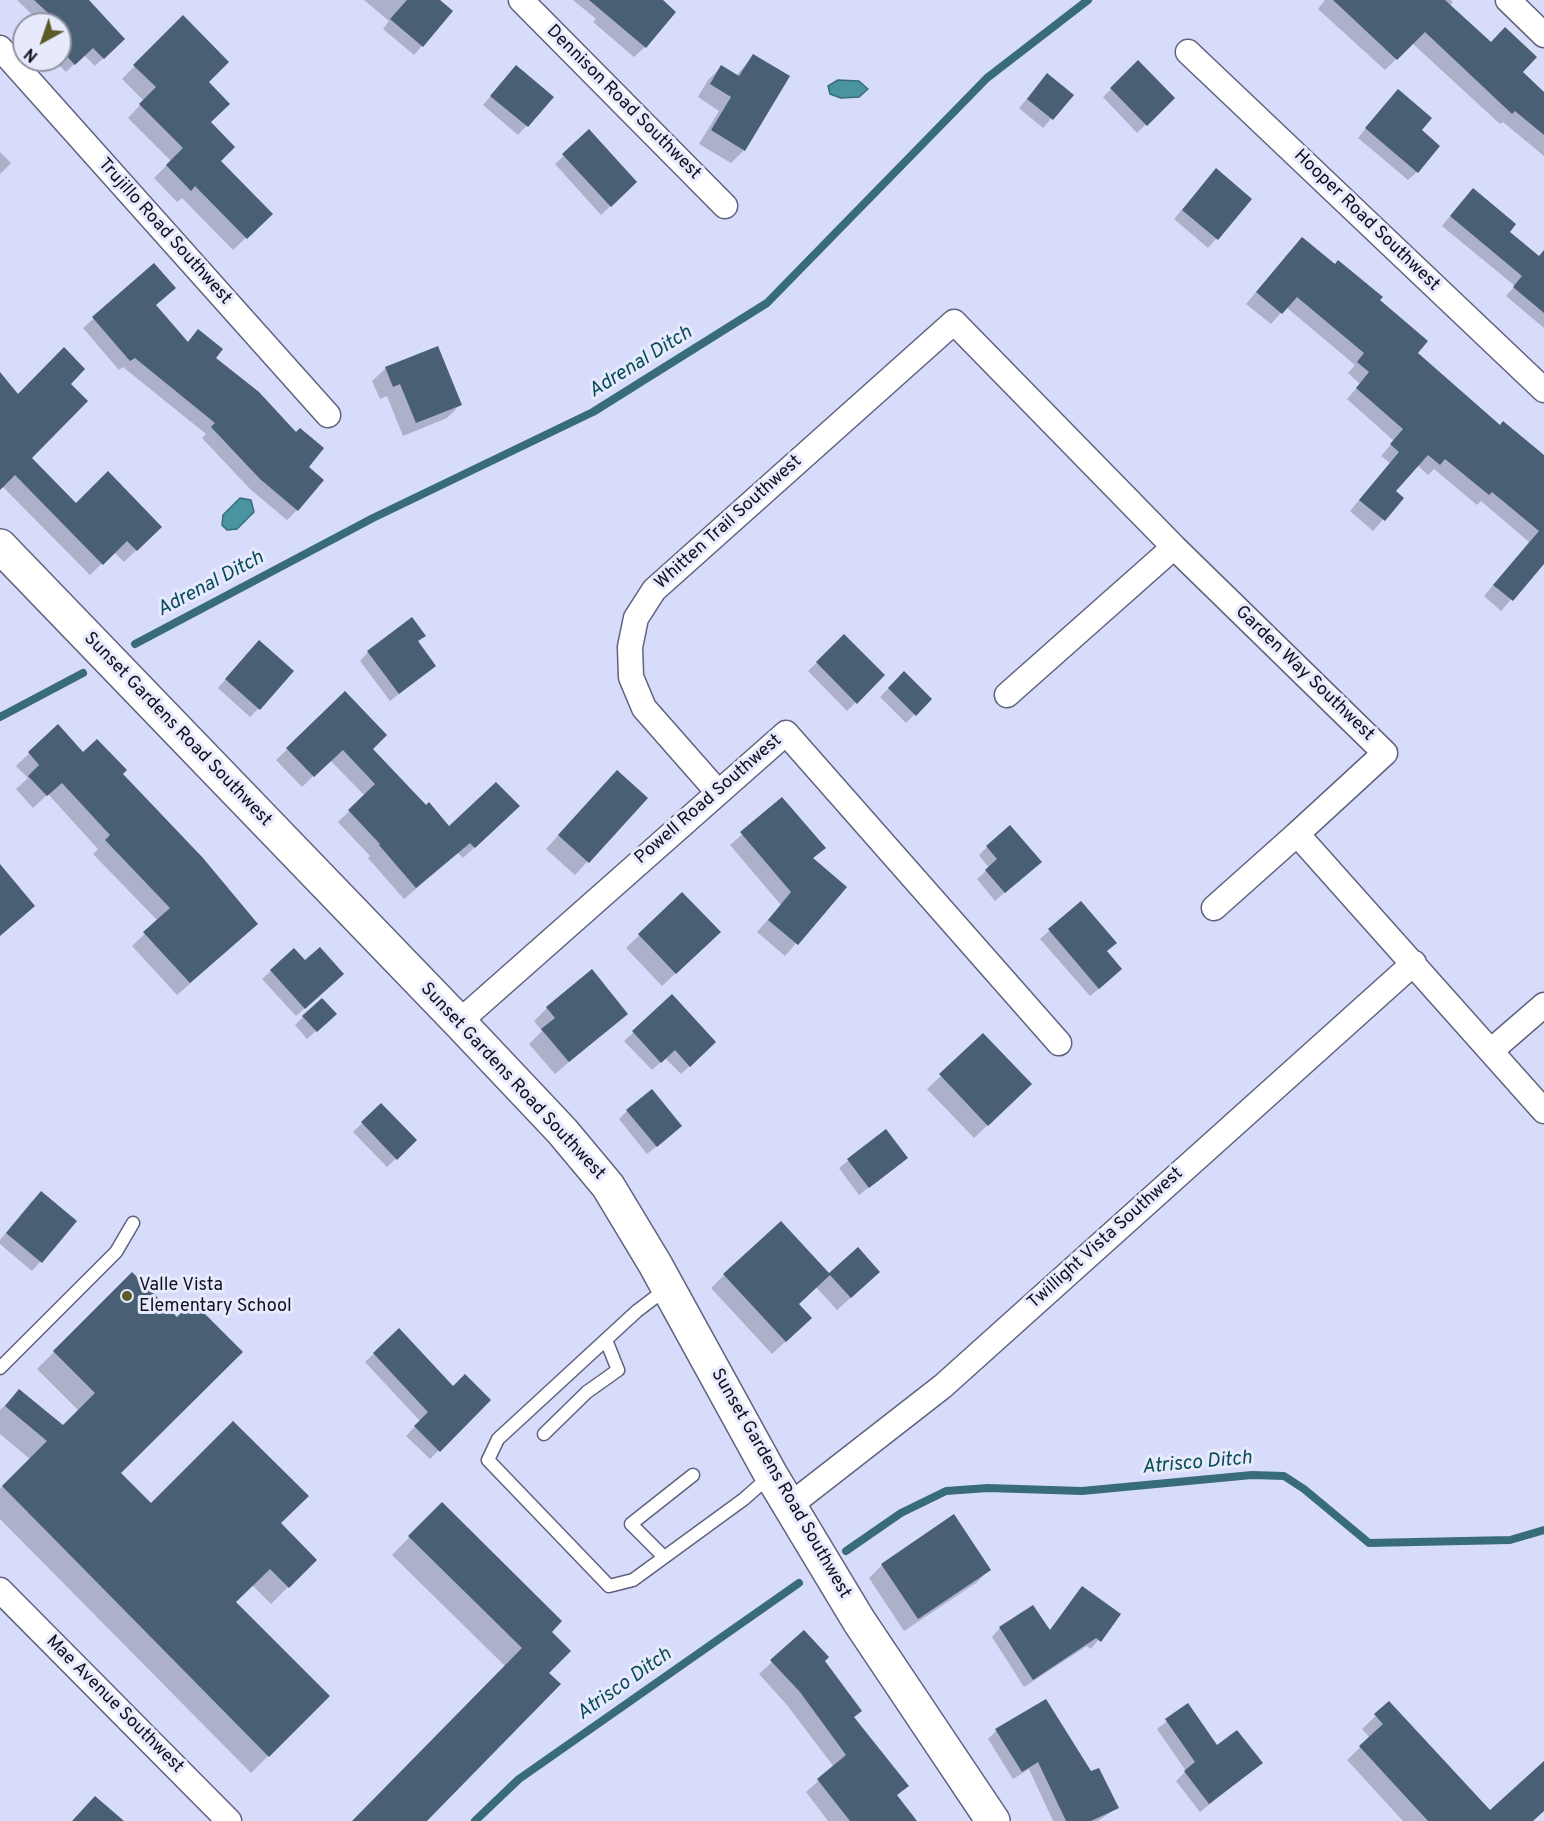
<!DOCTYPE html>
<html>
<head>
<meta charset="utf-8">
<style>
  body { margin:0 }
  #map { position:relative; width:1544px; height:1821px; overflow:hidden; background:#d8dcfb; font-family:Overpass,sans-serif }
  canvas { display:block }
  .north { position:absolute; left:12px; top:12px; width:60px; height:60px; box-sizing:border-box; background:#e7eafd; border:2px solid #9193a3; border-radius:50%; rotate:220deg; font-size:16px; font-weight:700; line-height:24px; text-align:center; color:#0f101b }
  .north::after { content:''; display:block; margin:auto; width:21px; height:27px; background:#5d5b27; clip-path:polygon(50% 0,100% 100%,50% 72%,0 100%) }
</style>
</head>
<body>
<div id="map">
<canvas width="1544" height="1821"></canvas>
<div class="north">N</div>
</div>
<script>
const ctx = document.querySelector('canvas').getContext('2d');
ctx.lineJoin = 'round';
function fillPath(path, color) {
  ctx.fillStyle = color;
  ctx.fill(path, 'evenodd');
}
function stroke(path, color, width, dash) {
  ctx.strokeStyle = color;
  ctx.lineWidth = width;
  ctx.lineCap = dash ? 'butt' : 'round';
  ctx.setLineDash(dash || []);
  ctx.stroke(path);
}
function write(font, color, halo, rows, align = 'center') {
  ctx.font = font + ' Overpass,sans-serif';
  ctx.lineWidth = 6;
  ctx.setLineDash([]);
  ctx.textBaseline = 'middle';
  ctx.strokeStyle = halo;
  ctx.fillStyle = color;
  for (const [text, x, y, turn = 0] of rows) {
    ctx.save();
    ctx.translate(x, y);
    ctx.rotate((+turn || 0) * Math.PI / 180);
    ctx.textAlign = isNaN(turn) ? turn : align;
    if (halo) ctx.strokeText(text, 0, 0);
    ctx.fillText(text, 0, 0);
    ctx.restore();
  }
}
const water = new Path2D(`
  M 838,80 L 859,81 L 868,89 L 859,97 L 841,98 L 830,94 L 828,86 Z
  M 240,498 L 251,500 L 254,512 L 237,529 L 227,530 L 222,525 L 223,515 Z`);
const shadow = new Path2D(`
  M 17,0 L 87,0 L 123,39 L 95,66 L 84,55 L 66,72 L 54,60 L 60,60 L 60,24 L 42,24 Z
  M 364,0 L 437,0 L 422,46 L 414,55 L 383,29 L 389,21 Z
  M 573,0 L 660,0 L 645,47 L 634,57 L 593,22 L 596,19 Z
  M 1325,0 L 1451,0 L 1453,2 L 1449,6 L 1544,94 L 1544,156 L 1503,122 L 1500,124 L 1412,43 L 1385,70 L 1318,9 Z
  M 183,17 L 207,82 L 209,122 L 219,161 L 271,214 L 233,250 L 182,198 L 177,202 L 154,178 L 171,161 L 128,118 L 144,101 L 122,79 Z
  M 753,56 L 788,77 L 744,150 L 731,163 L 699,144 L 719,111 L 698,97 L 708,80 L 721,67 L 736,76 Z
  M 1138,63 L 1173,98 L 1137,133 L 1103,97 Z
  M 1047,75 L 1072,95 L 1043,128 L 1019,108 Z
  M 508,76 L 552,97 L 518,135 L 483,105 Z
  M 1389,100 L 1420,130 L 1417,172 L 1408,180 L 1358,138 Z
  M 589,132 L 635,182 L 601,215 L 555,164 Z
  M 0,152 L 11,163 L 0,174 Z
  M 1208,179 L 1250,199 L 1208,248 L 1174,219 Z
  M 1464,199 L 1544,263 L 1544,328 L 1506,296 L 1515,286 L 1442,226 Z
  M 1292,249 L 1378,300 L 1416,353 L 1500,426 L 1544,457 L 1544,562 L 1501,611 L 1484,596 L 1529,542 L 1481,501 L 1477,505 L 1434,469 L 1428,475 L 1417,465 L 1394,492 L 1402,498 L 1373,531 L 1350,511 L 1390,463 L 1381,456 L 1394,441 L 1347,399 L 1360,384 L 1348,373 L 1355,365 L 1286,307 L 1271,324 L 1246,304 Z
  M 154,265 L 155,306 L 187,343 L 198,331 L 214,358 L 307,467 L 297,510 L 287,520 L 250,489 L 202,438 L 206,434 L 123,367 L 119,370 L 83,328 Z
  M 386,368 L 460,405 L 447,418 L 403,436 L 387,396 L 380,399 L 372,381 Z
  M 0,375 L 18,396 L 69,384 L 29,458 L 76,505 L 160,527 L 124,562 L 114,552 L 90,575 L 2,486 L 0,488 Z
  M 424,635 L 417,642 L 434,666 L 390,701 L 360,661 L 368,652 Z
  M 844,636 L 883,675 L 847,711 L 808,671 Z
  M 251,651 L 259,708 L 250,717 L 218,688 Z
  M 904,673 L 930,699 L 906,723 L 880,697 Z
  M 345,694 L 371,749 L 449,828 L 506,818 L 463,858 L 458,853 L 404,899 L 368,858 L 370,856 L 338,822 L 365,796 L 330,760 L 302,787 L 276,760 Z
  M 58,726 L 83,754 L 121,774 L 243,937 L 177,995 L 132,946 L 158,921 L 93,854 L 98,849 L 48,794 L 33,808 L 16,789 L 28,778 L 16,766 Z
  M 604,785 L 646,798 L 575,875 L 546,849 Z
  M 782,799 L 824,848 L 812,859 L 845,887 L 785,956 L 757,932 L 781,905 L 730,845 Z
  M 987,847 L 1031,870 L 995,901 L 977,879 L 989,868 L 979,855 Z
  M 682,894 L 706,945 L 662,986 L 626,948 Z
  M 1081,903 L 1112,978 L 1090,996 L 1040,939 Z
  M 305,962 L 334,982 L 296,1016 L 262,979 L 271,971 Z
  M 672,997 L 706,1051 L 681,1074 L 665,1058 L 652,1070 L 624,1041 Z
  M 547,1008 L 626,1013 L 555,1074 L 529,1044 L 542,1031 L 534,1021 Z
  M 303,1017 L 326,1022 L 307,1039 L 295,1025 Z
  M 941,1076 L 1017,1097 L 974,1138 L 927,1089 Z
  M 381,1105 L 415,1140 L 387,1167 L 353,1132 Z
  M 627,1111 L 672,1134 L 647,1154 L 619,1119 Z
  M 886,1131 L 897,1166 L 859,1195 L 839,1168 Z
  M 32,1201 L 75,1222 L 32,1271 L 0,1244 L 0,1240 Z
  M 858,1249 L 865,1285 L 837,1310 L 816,1287 L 797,1304 L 797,1331 L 772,1354 L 711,1288 L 724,1275 L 829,1275 Z
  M 132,1274 L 119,1473 L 151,1505 L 279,1523 L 315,1560 L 271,1604 L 252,1585 L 234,1602 L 328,1696 L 251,1773 L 0,1519 L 0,1489 L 30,1459 L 0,1434 L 0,1410 L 19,1391 L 63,1427 L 79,1411 L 37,1369 Z
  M 399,1330 L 453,1388 L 489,1400 L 430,1459 L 406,1436 L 420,1421 L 365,1362 Z
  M 442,1504 L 549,1632 L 425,1821 L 354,1821 L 506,1667 L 392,1555 Z
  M 954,1516 L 989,1570 L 976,1583 L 904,1631 L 869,1578 L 882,1565 Z
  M 1083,1588 L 1119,1614 L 1091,1649 L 1087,1646 L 1024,1687 L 992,1637 L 1000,1628 L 1049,1631 Z
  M 804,1632 L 853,1718 L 907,1786 L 896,1796 L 916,1821 L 828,1821 L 806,1792 L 834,1767 L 787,1705 L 759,1674 Z
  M 1389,1703 L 1489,1812 L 1544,1763 L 1544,1809 L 1530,1821 L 1403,1821 L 1347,1760 L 1370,1738 L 1362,1729 Z
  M 1188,1705 L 1217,1747 L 1261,1763 L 1200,1812 L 1176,1781 L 1186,1771 L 1157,1729 Z
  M 996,1731 L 1091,1773 L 1117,1808 L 1098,1821 L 1053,1821 L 1029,1769 L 1013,1779 L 988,1739 Z`);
const stream = new Path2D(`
  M 135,644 L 373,518 L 593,412 L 767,303 L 987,78 L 1088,0
  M 0,717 L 83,673
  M 846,1551 L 901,1513 L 946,1491 L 988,1488 L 1082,1491 L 1252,1475 L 1284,1476 L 1304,1489 L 1369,1543 L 1510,1540 L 1544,1530
  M 475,1821 L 519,1779 L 799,1583`);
const building = new Path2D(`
  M 34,0 L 89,0 L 125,39 L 104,59 L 93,48 L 75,65 L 60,49 L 60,24 Z
  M 407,0 L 440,0 L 453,11 L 423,47 L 390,19 Z
  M 589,0 L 663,0 L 676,12 L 646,48 Z
  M 1333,0 L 1445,0 L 1491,42 L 1505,27 L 1537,57 L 1523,72 L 1544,92 L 1544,135 L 1515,111 L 1512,114 L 1425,32 L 1397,60 Z
  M 183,15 L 229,62 L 209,82 L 230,104 L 211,122 L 235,147 L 221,161 L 273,214 L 247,239 L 195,186 L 191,191 L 166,165 L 183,148 L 139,104 L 156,87 L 133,65 Z
  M 753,54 L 790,76 L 745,151 L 711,130 L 731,97 L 710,84 L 721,65 L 739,76 Z
  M 1138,60 L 1175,98 L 1147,126 L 1110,88 Z
  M 516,65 L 554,97 L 528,127 L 490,96 Z
  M 1047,73 L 1074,95 L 1053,120 L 1027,99 Z
  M 1398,89 L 1432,118 L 1422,130 L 1440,146 L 1418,173 L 1365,128 Z
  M 589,129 L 637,182 L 611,207 L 562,154 Z
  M 1216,168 L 1252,199 L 1218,240 L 1182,210 Z
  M 1473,188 L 1516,224 L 1510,232 L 1539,256 L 1544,250 L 1544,313 L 1513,287 L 1522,276 L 1450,216 Z
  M 1302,237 L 1335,264 L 1338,260 L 1383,297 L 1380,300 L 1428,341 L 1418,353 L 1500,425 L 1503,421 L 1544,455 L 1544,564 L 1513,601 L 1493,585 L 1539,531 L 1492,492 L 1489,495 L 1445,459 L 1440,465 L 1428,455 L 1396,491 L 1404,498 L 1385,521 L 1359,500 L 1399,452 L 1390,444 L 1403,429 L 1356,388 L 1369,372 L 1357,362 L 1364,353 L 1297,297 L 1282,314 L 1256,292 Z
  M 154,263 L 176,288 L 156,305 L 188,342 L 198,329 L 223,349 L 216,358 L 259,392 L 296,432 L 300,428 L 324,448 L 309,467 L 324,480 L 298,511 L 260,479 L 211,427 L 215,423 L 135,358 L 130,361 L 92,317 Z
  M 438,346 L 462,405 L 416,423 L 400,384 L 393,387 L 385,367 Z
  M 64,347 L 85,369 L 71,384 L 88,401 L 32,458 L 76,503 L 108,471 L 162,527 L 137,551 L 127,541 L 103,565 L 15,475 L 0,490 L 0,372 L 18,394 Z
  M 412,617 L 426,636 L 418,641 L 436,666 L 399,694 L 367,651 Z
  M 844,634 L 885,675 L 857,704 L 816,662 Z
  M 259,640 L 294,671 L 260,710 L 225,679 Z
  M 904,671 L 932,699 L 916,716 L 888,688 Z
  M 345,691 L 387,735 L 373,749 L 426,805 L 429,802 L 449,826 L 496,782 L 520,806 L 475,848 L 470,843 L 416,888 L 379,845 L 380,844 L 348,810 L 375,784 L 343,750 L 314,777 L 286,748 Z
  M 58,724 L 83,752 L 97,739 L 127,770 L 123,774 L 203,858 L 258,924 L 190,983 L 143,932 L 170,908 L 105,840 L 110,835 L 62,783 L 47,796 L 28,776 L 39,765 L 28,752 Z
  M 617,770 L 648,798 L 589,863 L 558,835 Z
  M 782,797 L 826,848 L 813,858 L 847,887 L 798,945 L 768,920 L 791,892 L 740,832 Z
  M 1010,825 L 1042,862 L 1005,893 L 985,870 L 997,859 L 986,846 Z
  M 0,864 L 35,906 L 0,936 Z
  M 682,892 L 721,932 L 676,974 L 638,934 Z
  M 1081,901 L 1117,943 L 1107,951 L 1122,969 L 1099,989 L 1048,929 Z
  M 320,947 L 344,974 L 305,1009 L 270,970 L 294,948 L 305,960 Z
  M 592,969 L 628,1014 L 569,1062 L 541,1029 L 555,1018 L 546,1007 Z
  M 672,994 L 716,1042 L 690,1067 L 675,1050 L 661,1063 L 632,1031 Z
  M 322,998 L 337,1014 L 317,1032 L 302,1016 Z
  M 983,1033 L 1032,1084 L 988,1126 L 939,1074 Z
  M 652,1089 L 682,1126 L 657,1147 L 626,1110 Z
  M 381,1103 L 417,1140 L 397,1160 L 361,1122 Z
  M 886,1129 L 908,1158 L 869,1188 L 847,1159 Z
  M 41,1191 L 77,1221 L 42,1263 L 6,1233 Z
  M 781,1221 L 829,1273 L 858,1247 L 880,1272 L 851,1298 L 830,1275 L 799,1304 L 812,1318 L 786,1342 L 723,1274 Z
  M 132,1272 L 177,1317 L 192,1301 L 243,1352 L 121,1473 L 151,1503 L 233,1421 L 309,1496 L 281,1523 L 317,1560 L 289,1588 L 270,1569 L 236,1602 L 330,1696 L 269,1757 L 2,1486 L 47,1441 L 5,1406 L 19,1389 L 63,1425 L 95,1393 L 53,1351 Z
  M 399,1328 L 453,1386 L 465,1374 L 491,1400 L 440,1452 L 414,1426 L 428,1412 L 373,1353 Z
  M 442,1502 L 562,1621 L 552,1632 L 571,1651 L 549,1673 L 561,1684 L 427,1821 L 352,1821 L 522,1648 L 408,1536 Z
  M 954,1514 L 991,1570 L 918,1619 L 881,1564 Z
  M 1082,1586 L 1121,1614 L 1101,1642 L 1096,1638 L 1033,1680 L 999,1627 L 1033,1605 L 1050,1630 Z
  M 804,1630 L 829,1657 L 825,1661 L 862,1711 L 854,1717 L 909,1786 L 897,1795 L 917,1821 L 850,1821 L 817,1779 L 846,1755 L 800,1692 L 770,1660 Z
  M 1046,1699 L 1091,1771 L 1099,1768 L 1119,1808 L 1091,1821 L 1066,1821 L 1038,1762 L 1022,1772 L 995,1729 Z
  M 1389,1701 L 1490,1810 L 1544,1761 L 1544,1811 L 1533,1821 L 1428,1821 L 1359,1746 L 1383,1724 L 1374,1714 Z
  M 1188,1703 L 1217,1745 L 1237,1730 L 1263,1763 L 1209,1804 L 1184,1771 L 1195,1762 L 1165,1719 Z
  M 95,1796 L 124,1821 L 72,1821 Z`);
const lane = new Path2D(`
  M 666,1289 L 637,1311 L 498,1439 L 488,1460 L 609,1586 L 633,1580 L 744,1499 L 771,1475
  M 0,1368 L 116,1252 L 133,1223
  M 544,1434 L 587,1392 L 618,1370 L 606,1340
  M 664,1557 L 631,1524 L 693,1475`);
const street = new Path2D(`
  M 521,0 L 725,206
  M 1508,0 L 1544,35
  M 0,48 L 328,415
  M 1188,52 L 1544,390
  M 1007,695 L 1174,547
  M 717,791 L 644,708 L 631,677 L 630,647 L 636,618 L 654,590 L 954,322 L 1174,547 L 1385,753 L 1297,834 L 1544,1111
  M 1214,908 L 1297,834
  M 459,1022 L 786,733 L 1059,1043
  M 1492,1050 L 1544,1005
  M 789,1506 L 943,1386 L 1414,963
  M 0,1590 L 229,1821`);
const secondary = new Path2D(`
  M 0,546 L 459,1022 L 562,1131 L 608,1186 L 655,1264 L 771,1475 L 859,1621 L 993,1821`);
const markers = [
  [127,1296,6,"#5d5b27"]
];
const streetNames = [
  ["Dennison Road Southwest",623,103,45],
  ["Hooper Road Southwest",1366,221,44],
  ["Trujillo Road Southwest",164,232,48],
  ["Whitten Trail Southwest",729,523,-42],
  ["Garden Way Southwest",1304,674,44],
  ["Sunset Gardens Road Southwest",177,730,46],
  ["Powell Road Southwest",709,800,-41],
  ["Sunset Gardens Road Southwest",512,1082,47],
  ["Twillight Vista Southwest",1106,1239,-42],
  ["Sunset Gardens Road Southwest",780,1484,60],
  ["Mae Avenue Southwest",114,1705,45]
];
const poiNames = [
  ["Valle Vista",139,1286],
  ["Elementary School",139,1307]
];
const waterNames = [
  ["Adrenal Ditch",641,363,-32],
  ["Adrenal Ditch",211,585,-28],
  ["Atrisco Ditch",1197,1464,-5],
  ["Atrisco Ditch",625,1685,-35]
];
fillPath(water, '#4a94a1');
stroke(water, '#386c79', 1.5);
fillPath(shadow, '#0003');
stroke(stream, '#386c79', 8);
fillPath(building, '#485f74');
stroke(lane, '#5f627e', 15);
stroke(street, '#5f627e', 27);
stroke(secondary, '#5f627e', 36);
stroke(lane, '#fff', 12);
stroke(street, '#fff', 24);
stroke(secondary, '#fff', 33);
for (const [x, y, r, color] of markers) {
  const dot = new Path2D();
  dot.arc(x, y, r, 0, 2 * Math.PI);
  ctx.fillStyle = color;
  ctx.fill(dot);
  stroke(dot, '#e7eafd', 2);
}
write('18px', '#0f101b', '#e7eafd', streetNames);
write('18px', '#0f101b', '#e7eafd', poiNames, 'left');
write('italic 20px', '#074c56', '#e7eafd', waterNames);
</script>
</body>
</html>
